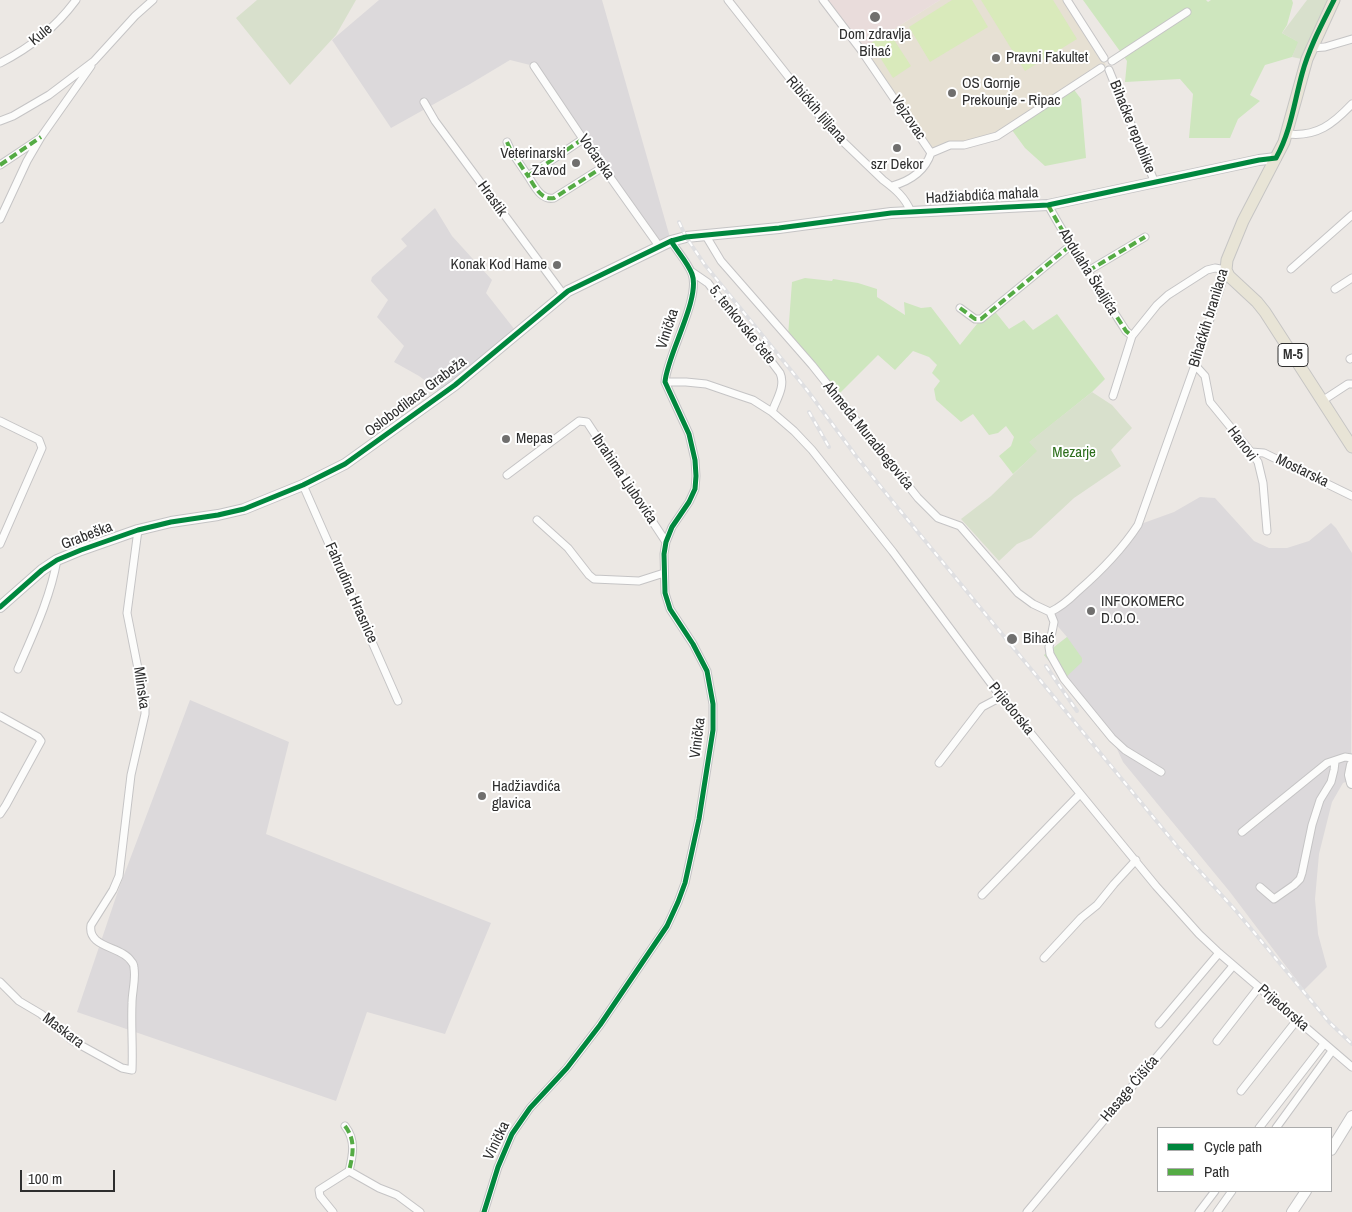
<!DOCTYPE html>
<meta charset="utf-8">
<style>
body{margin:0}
#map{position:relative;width:1352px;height:1212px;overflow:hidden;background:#ece8e4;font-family:"Archivo Narrow",sans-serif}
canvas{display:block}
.legend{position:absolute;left:1157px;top:1127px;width:175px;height:65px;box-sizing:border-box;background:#fff;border:1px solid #ababab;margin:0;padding:6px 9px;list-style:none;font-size:15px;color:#2e2e2e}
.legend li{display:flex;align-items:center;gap:10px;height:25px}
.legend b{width:25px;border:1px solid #ababab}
.scale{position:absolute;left:20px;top:1170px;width:95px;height:22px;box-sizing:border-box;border:2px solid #2e2e2e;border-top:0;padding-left:6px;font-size:15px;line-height:18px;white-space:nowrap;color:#2e2e2e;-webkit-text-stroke:4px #fff;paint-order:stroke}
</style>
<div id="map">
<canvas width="1352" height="1212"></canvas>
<ul class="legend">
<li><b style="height:6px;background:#00873e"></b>Cycle path</li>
<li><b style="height:6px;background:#54ab44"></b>Path</li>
</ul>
<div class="scale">100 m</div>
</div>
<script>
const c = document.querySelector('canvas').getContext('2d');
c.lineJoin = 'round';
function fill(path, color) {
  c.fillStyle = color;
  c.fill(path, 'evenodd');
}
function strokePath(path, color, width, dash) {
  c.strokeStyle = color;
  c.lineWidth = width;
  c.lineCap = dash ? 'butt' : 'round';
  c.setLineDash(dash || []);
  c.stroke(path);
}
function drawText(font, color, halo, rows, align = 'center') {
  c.font = font + ' "Archivo Narrow",sans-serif';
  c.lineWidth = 4;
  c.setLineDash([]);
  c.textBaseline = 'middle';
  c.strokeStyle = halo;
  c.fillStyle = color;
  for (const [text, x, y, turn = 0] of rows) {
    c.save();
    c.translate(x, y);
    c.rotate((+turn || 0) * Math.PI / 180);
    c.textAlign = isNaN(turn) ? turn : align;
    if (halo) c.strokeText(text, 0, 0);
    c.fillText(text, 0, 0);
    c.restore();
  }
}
fill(new Path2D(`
 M379 0H602L671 241 659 246 534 66 510 60 470 84 391 128 332 40Z
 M435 208 452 236 492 280 486 293 515 330 439 391 419 376 394 362 404 346 377 317 388 300 371 281 372 277 407 246 401 239Z
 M1200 497 1215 498 1254 541 1269 548H1287L1309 541 1331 523 1336 528 1352 553 1351 780 1343 783 1332 802 1319 854 1315 899 1318 934 1327 967 1304 990 1230 892 1123 762 1112 738 1044 655 1067 637 1054 622 1050 612 1095 577 1138 525 1174 512Z
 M190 700 289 742 266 834 491 923 445 1034 367 1012 336 1101 77 1012 118 891Z`), '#dcd9db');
fill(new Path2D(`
 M940 0H1067L1106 65 997 136 931 153 861 50Z`), '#e6e0d3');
fill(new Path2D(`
 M823 0H940L861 50Z`), '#e9dcdb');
fill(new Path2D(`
 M1083 0H1206L1208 2 1211 0H1292L1293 3 1287 25 1282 33 1299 42 1292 57 1265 65 1250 95 1260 101 1238 119 1230 138H1189L1193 94 1180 79 1125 82 1127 61Z
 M1072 87 1081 99 1086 158 1045 166 1025 148 1009 126Z
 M805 278 832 281 833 279 858 283 877 289V297L905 315 904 302 921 308 931 307 960 345 981 319 993 309 1009 329 1024 320 1033 330 1057 314 1105 379 1092 392 1030 442 1038 451 1013 474 999 456 1011 446 1014 437 1006 426 998 433 989 435 973 414 961 422 936 400 934 389 940 381 932 373 937 365 929 357 913 351 895 370 878 355 837 396 788 336 792 282Z
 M1067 637 1082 658V662L1064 679 1044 655Z`), '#cee6be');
fill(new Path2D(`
 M257 0H356L336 35 290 85 236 18Z
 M1307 0H1327L1302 59 1292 57 1298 42 1282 33Z
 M1092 392 1112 405 1132 428 1111 450 1121 466 1074 498 1031 538 1017 544 999 561 961 519 991 496 1037 451 1029 442Z`), '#d8e0cc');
fill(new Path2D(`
 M952 0H972L988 27 930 62 909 27Z
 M981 0H1053L1077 39 1025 71Z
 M889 32 911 66 893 78 871 43Z`), '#d9eabb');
const street = new Path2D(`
 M728 0 817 113 832 131 883 180C895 189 905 197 911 212
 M823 0 861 50 931 153
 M1067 0 1104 58
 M1311 48 1325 47 1352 39
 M1112 61 1187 12
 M0 63C30 48 56 27 76 0
 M534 66 583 139 659 246
 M1109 70 1155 183
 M424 102 435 121 563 294
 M0 121 13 116 49 95 94 61 135 16 153 0
 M1288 134C1317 137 1333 124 1352 104
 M583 139 528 176C534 185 541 201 554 198L603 167
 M507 142 511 151 528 176
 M931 153 950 145H964L997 136 1101 68
 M0 165 39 139
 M892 186C910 181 925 171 931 153
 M1048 205C1072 249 1099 289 1126 331L1132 336
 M0 219 27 161 41 137 91 66
 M706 236 721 261 812 365 918 498 938 518 960 526 1018 593 1033 604 1050 612
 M1291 269 1352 215
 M1088 271 1145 237
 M692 272 708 283 732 315 749 332 780 373C786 386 776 400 772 412
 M1335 289 1352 278
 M960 308 975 319H981L1070 246
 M1350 359 1352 358
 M1195 365 1205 376 1210 402 1251 452 1258 462 1263 483 1267 531
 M665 382H686L706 384 741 396 753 400 772 412 794 431 812 450 893 552 1001 697 1156 886 1199 934 1219 953 1352 1067
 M1322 401 1348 384H1352
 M0 421 39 440 42 448 0 544
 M1251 452 1264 453 1352 496
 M507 475 579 421 587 422 666 542
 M303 485 398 701
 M537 520 568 548 589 575 594 579 639 581 664 573
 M1050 612C1061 607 1070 599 1078 591 1101 571 1121 551 1138 525L1195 365 1226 270 1215 268 1207 270 1168 295 1157 305 1132 336 1113 396
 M1050 612 1054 622 1049 647 1050 654 1064 679 1112 738 1125 750 1161 772
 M18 669C33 634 50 599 57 560
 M0 716 38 737 41 741 6 805 0 814
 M939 763 982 707 1001 697
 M1242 832 1327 763 1345 757 1352 758
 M1260 887 1274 899 1294 885 1300 879 1302 873 1312 825 1320 800 1331 782 1334 770 1335 762
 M982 895 1080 794
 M1044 958 1081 918 1097 905 1114 884 1136 860
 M0 982 19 1001 41 1014 73 1041 122 1068 132 1070C133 1047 131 1025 132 1003 132 992 136 979 134 968 134 966 133 963 131 961 122 946 87 948 91 925L113 890 119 876 131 775 145 714V704L127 613 138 530
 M1159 1024 1219 953
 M1217 1041 1259 987
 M1241 1091 1297 1020
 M345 1126C356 1140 353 1155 349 1171
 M1259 1128 1324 1044
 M1276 1128 1332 1051
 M333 1212 320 1196 319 1190 349 1171 379 1188 397 1195 420 1212
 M484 1212 498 1167 512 1134 530 1108 567 1068 600 1025 667 926 678 902 685 883 699 819 713 730V704L707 671 693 644 670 609 665 593 664 554 666 542 672 527 689 502 695 489 696 476 695 460 689 434 665 382C667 355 701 298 692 274 688 263 677 251 671 241
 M1027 1212 1233 966
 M1199 1212 1215 1191
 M1217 1212 1232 1191`);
const secondary = new Path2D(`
 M0 607 42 570 57 560 81 550 138 530 171 522 218 515 244 509 303 485 345 464 455 385 568 291 671 241 686 237 779 228 891 213 1048 205 1259 160 1276 158
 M1352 765 1350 775 1352 783
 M1331 1150 1352 1116
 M1292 1212 1306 1191`);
const primary = new Path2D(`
 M1334 0 1307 59 1284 142 1243 221 1227 260 1226 270 1229 276 1257 302 1265 312 1352 447`);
strokePath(street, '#c5c4c5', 9);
strokePath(secondary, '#c5c4c5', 12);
strokePath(primary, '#c6c5c4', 13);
strokePath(street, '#fcfcfb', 7);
strokePath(secondary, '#fcfcfb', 10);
strokePath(primary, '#e8e4d6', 11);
const rail = new Path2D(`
 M679 222 686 237 705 265 807 390 856 456 893 502 1177 846 1237 912 1329 1022 1352 1044
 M809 412 829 447
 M1046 666 1077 711`);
strokePath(rail, '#dfdfe1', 4);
strokePath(rail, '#fff', 2, [5.5]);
strokePath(new Path2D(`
 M583 139 528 176C534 185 541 201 554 198L603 167
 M507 142 511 151 528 176
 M0 165 41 137
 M1048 205C1072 249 1099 289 1126 331L1132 336
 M1088 271 1145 237
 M960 308 975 319H981L1070 246
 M345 1126C356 1140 353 1155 349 1171`), '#54ab44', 4, [8, 4]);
strokePath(new Path2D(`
 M0 607 42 570 57 560 81 550 138 530 171 522 218 515 244 509 303 485 345 464 455 385 568 291 671 241 686 237 779 228 891 213 1048 205 1259 160 1276 158C1291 131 1294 103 1302 74 1309 48 1322 24 1334 0
 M484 1212 498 1167 512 1134 530 1108 567 1068 600 1025 667 926 678 902 685 883 699 819 713 730V704L707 671 693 644 670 609 665 593 664 554 666 542 672 527 689 502 695 489 696 476 695 460 689 434 665 382C667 355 701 298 692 274 688 263 677 251 671 241`), '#00873e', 5);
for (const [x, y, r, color] of [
 [875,17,6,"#706f6e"],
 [996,58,5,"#706f6e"],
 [952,93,5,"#706f6e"],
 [897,148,5,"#706f6e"],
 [576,163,5,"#706f6e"],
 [557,265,5,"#706f6e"],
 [506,439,5,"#706f6e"],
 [1091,611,5,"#706f6e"],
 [1012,639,6,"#706f6e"],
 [482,796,5,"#706f6e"]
]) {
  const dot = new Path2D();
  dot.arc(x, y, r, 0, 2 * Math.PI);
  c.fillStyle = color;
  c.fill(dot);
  strokePath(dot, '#fff', 2);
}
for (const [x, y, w] of [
 [1293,355,30]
]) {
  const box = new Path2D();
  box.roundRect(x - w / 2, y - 11.5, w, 23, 4);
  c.fillStyle = '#fff';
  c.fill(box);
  strokePath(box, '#2e2e2e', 1);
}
drawText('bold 14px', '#2e2e2e', null, [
 ["M-5",1293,355]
]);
drawText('15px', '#2e2e2e', '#fff', [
 ["Kule",41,35,-39],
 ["Ribićkih ljiljana",816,110,49],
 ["Vejzovac",908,118,56],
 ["Bihaćke republike",1132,127,68],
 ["Voćarska",596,157,55],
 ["Hadžiabdića mahala",982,196,-3],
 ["Hrastik",492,199,54],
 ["Abdulaha Škaljića",1088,272,58],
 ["Bihaćkih branilaca",1209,318,-73],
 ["5. tenkovske čete",742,325,51],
 ["Vinička",668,329,-72],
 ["Oslobodilaca Grabeža",416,397,-37],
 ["Ahmeda Muradbegovića",868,436,51],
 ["Hanovi",1242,444,53],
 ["Mostarska",1302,471,26],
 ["Ibrahima Ljubovića",624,479,56],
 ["Grabeška",87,536,-21],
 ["Fahrudina Hrasnice",351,593,66],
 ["Mlinska",141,688,82],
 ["Prijedorska",1011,709,51],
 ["Vinička",698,738,-83],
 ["Prijedorska",1283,1008,41],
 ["Maskara",63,1031,37],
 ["Hasage Ćišića",1130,1089,-50],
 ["Vinička",497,1141,-64]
]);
drawText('15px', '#2e2e2e', '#fff', [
 ["Dom zdravlja",875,35,"center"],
 ["Bihać",875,52,"center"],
 ["Pravni Fakultet",1006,58],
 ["OS Gornje",962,84],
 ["Prekounje - Ripac",962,101],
 ["Veterinarski",566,154,"right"],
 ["Zavod",566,171,"right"],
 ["szr Dekor",897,165,"center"],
 ["Konak Kod Hame",547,265,"right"],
 ["Mepas",516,439],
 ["INFOKOMERC",1101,602],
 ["D.O.O.",1101,619],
 ["Bihać",1023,639],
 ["Hadžiavdića",492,787],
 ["glavica",492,804]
], 'left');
drawText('15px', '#2c6e1b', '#fff', [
 ["Mezarje",1074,453]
]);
</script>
